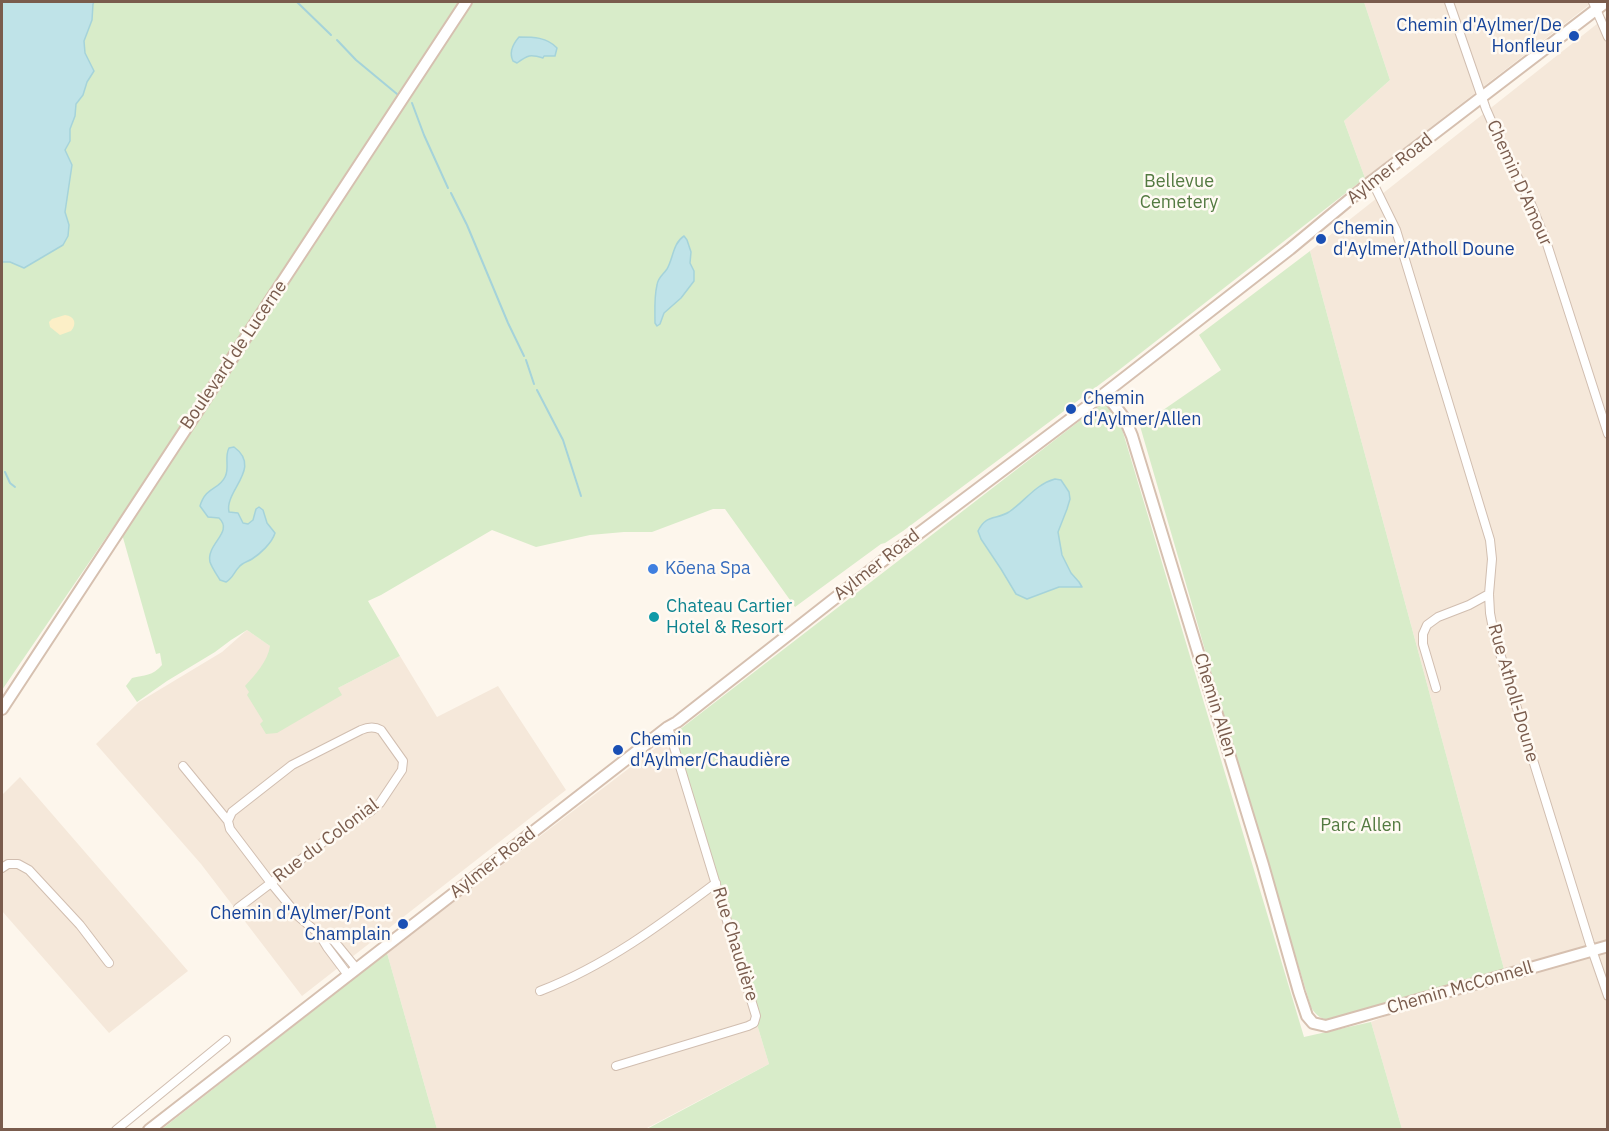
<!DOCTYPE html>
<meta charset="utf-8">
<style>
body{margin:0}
#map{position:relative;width:1609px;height:1131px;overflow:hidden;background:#fdf6ec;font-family:"IBM Plex Sans",sans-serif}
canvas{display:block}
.frame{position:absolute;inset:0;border:3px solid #7a5c4d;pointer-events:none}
</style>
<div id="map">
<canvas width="1609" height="1131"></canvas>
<div class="frame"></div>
</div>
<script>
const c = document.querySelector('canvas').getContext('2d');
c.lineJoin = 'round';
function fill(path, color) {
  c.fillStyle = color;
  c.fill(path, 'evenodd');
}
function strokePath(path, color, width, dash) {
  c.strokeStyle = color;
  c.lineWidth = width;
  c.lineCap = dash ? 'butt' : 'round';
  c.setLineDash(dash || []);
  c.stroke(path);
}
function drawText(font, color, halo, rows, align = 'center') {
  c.font = font + ' "IBM Plex Sans",sans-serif';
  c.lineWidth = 5;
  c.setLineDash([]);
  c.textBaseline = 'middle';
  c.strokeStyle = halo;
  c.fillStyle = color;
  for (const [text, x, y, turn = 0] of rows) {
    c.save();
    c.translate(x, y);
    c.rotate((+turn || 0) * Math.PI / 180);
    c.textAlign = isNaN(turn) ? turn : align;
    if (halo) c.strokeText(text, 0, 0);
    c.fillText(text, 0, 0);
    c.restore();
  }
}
fill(new Path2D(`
 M1364 2H1593L1365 178 1344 121 1390 80Z
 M1607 16V1129H1402L1371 1022 1504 969 1310 251Z
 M247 630 279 652 266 725 400 656 437 717 498 686 566 790 302 996 201 864 96 744 139 702 222 652Z
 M670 737 769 1064 645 1129H437L387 953Z
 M20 777 188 971 109 1033 2 911V795Z`), '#f5e8da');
fill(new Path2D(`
 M94 2H1364L1390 80 1344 121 1365 178 1119 370 903 531 885 543 881 544 795 607 725 509H713L652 532H624L590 535 536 547 492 530 381 595 368 601 400 656 338 688 342 695 277 733 266 734 260 724 263 721 247 695 249 692 245 686C255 675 268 661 270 646L247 630 231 640 215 652 167 681 137 702 126 686 132 678C144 675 153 676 162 665L160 653 156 654 118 520 2 690V262H10L25 268 35 261 69 225 65 212 72 165 65 150 70 141V129L75 116 76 104 83 95 87 82 94 71 85 53 84 41 92 20 93 4Z
 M1310 251 1504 969 1333 1020C1322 1020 1316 1016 1311 1007L1240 773 1193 608 1140 426 1221 370 1199 335Z
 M1104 402 1116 409 1304 1037 1371 1022 1402 1129 645 1130 769 1064 670 737Z
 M387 953 437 1129H162Z`), '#d8ecc9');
fill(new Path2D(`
 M65 315C75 316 77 324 71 331L60 335 50 327 49 322 52 319Z`), '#fcefc7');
const water = new Path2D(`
 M2 2H94L93 4 92 20 84 41 85 53 94 71 87 82 83 95 76 104 75 116 70 129V141L65 150 72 165 65 212 69 225 68 236 63 245 24 268 10 262H2Z
 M519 37C533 37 547 37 557 48L555 56H544L543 58C530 54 528 55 517 63L513 61C509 53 513 44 519 37Z
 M684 236 687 240 691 252 690 263 694 271V281L681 298 664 313 660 324 657 326 655 323C655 311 654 297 657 285 658 277 663 275 667 269 673 259 673 243 684 236Z
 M234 447C263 468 224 491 229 512L238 513 243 523 248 524 253 520 256 509 259 507 263 510 267 523 275 533C272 543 260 554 252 559 247 562 242 563 239 567 234 572 233 578 226 582L220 580C217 575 212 568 210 562 206 544 234 532 219 518L208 517 200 506C206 486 219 490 225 477 230 468 224 457 229 448Z
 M1055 479 1061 480 1069 492 1070 499 1067 509 1058 532 1062 555 1071 573 1079 582 1082 587H1059L1027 599 1016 594 1001 569 981 539 978 531C986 514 996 520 1009 512 1025 501 1036 484 1055 479Z`);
fill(water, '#bfe3e8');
strokePath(water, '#a5d3da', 1.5);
strokePath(new Path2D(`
 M297 2 331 35
 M337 40 356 60 397 94
 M412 103 424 135 448 188
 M451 193 467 225 508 323 524 356
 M526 360 534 384
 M537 390 563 440 581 496
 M5 472 10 483 15 487`), '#a5d3da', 2);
const street = new Path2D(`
 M1449 2 1486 109 1504 150 1531 204 1546 241 1608 434
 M1593 2 1608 37
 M1372 181 1396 230 1490 540 1492 559 1489 594 1490 613 1494 634 1590 944 1608 996
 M1436 688 1423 644V634L1427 625 1438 617 1469 605 1489 594
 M183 766 228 821
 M2 868 8 864H18L29 870 80 925 109 963
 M238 908 267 886 271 883 327 839 371 811 380 803 402 770 403 761 381 730C374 726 368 727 361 730L292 765 232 812 228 821 230 829 271 883 299 917 318 933 334 941 356 968
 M319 934 327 947 348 975
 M540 991C605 966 660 925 716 883
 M616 1066 748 1026 754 1023 756 1016 668 727
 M116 1130 226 1040`);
const secondary = new Path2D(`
 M1105 393 1125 419 1132 436 1263 865 1299 992 1307 1016 1313 1023 1326 1026 1608 946
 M2 709 466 2
 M149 1130 668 727 677 722 894 552 1105 393 1290 249 1372 181 1606 2`);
strokePath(street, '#d1beb0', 10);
strokePath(secondary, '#d6c0b0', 14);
strokePath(street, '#fff', 8);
strokePath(secondary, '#fff', 10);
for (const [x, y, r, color] of [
 [1574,36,6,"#1a4fb4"],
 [1321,239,6,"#1a4fb4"],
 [1071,409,6,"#1a4fb4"],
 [653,569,6,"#3f7fe0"],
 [654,617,6,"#0f9aa8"],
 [618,750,6,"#1a4fb4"],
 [403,924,6,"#1a4fb4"]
]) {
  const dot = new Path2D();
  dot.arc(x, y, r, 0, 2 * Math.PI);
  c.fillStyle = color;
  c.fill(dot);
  strokePath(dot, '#fffaf3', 2);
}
drawText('18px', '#164399', '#fffaf3', [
 ["Chemin d'Aylmer/De",1562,26,"right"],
 ["Honfleur",1562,47,"right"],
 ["Chemin",1333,229],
 ["d'Aylmer/Atholl Doune",1333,250],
 ["Chemin",1083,399],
 ["d'Aylmer/Allen",1083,420],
 ["Chemin",630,740],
 ["d'Aylmer/Chaudière",630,761],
 ["Chemin d'Aylmer/Pont",391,914,"right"],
 ["Champlain",391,935,"right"]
], 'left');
drawText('18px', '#7a5c4d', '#fffaf3', [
 ["Aylmer Road",1390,169,-38],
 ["Chemin D'Amour",1519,183,66],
 ["Boulevard de Lucerne",234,355,-56],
 ["Aylmer Road",877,565,-38],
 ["Rue Atholl-Doune",1513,693,74],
 ["Chemin Allen",1215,705,73],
 ["Rue du Colonial",326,841,-37],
 ["Aylmer Road",493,863,-38],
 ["Rue Chaudière",735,944,73],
 ["Chemin McConnell",1460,988,-16]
]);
drawText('18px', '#537a41', '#fffaf3', [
 ["Bellevue",1179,182],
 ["Cemetery",1179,203],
 ["Parc Allen",1361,826]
]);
drawText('18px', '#366cbe', '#fffaf3', [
 ["Kōena Spa",665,569]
], 'left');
drawText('18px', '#0d838f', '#fffaf3', [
 ["Chateau Cartier",666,607],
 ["Hotel & Resort",666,628]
], 'left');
</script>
